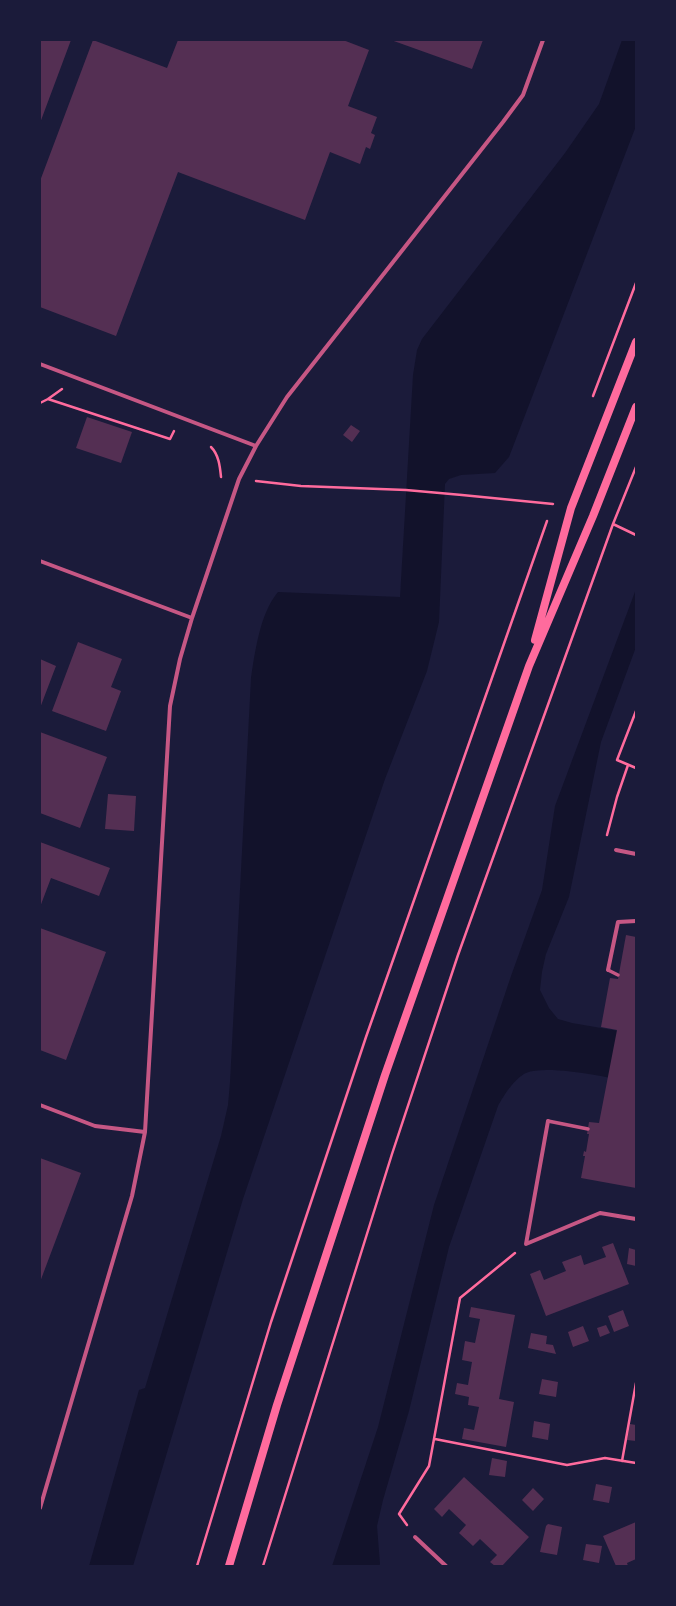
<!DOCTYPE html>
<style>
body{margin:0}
#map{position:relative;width:676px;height:1606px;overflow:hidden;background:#1b1b3a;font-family:"Roboto Serif",serif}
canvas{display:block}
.frame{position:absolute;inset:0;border:41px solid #1b1b3a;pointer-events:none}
</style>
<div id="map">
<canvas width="676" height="1606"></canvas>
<div class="frame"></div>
</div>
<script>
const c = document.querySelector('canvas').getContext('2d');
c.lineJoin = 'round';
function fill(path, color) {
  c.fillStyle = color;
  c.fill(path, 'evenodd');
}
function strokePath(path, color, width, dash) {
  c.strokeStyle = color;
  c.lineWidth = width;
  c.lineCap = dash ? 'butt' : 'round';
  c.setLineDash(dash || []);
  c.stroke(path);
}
fill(new Path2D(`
 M622 40H636V126L509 457 495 473 461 475 449 479 445 484 439 622 427 671 385 779 243 1199 133 1566H89L139 1390 145 1388 221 1136 228 1105 230 1082 251 678C255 652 260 613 278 592L400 597 413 375 417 350 422 339 565 153 599 104Z
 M636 589V647L601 742 569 897 546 954 542 972 540 990 549 1008 558 1019 572 1023 636 1034V1083C611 1078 548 1064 526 1073 515 1078 504 1095 498 1106L449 1247 409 1411 383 1500 377 1526 380 1564 379 1566H332L378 1427 434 1205 511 976 542 890 555 806Z`), '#12122b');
fill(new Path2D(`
 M40 40H71L40 123Z
 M93 40 167 68 178 40H343L369 50 348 106 377 117 371 133 375 135 370 149 366 147 360 164 330 152 305 220 178 172 116 336 40 307V181Z
 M391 40H483L472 69Z
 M87 417 132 432 121 463 76 448Z
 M351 425 360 431 352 442 343 435Z
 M78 642 122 659 111 687 121 691 106 731 52 711Z
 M40 659 56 666 40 708Z
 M40 732 107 757 80 828 40 813Z
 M108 794 136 796 134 831 105 829Z
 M40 842 110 868 99 896 51 878 40 907Z
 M40 928 106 952 66 1060 40 1050Z
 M626 935 636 937V1188L581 1178 585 1156H583L584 1151 586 1152 589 1134H587L589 1122 599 1123 617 1030 601 1027 610 978 618 979Z
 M40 1158 81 1173 40 1282Z
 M613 1243 629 1284 546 1316 530 1274 540 1270 544 1280 566 1271 562 1262 581 1255 584 1265 606 1257 602 1247Z
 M629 1248 636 1250V1266L627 1264Z
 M471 1307 515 1315 499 1399 514 1402 506 1447 462 1439 464 1428 474 1430 479 1407 468 1405 469 1397 455 1394 457 1383 468 1385 472 1362 462 1360 465 1341 475 1343 480 1319 469 1317Z
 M623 1310 629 1326 614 1332 608 1316Z
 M606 1325 610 1333 600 1337 597 1328Z
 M583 1326 589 1341 573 1347 568 1332Z
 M531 1333 547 1336 546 1344 553 1345 556 1354 528 1348Z
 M542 1379 558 1382 556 1397 539 1394Z
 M534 1421 550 1424 548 1440 532 1437Z
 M630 1424 636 1425V1441L627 1440Z
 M492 1458 507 1461 505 1477 489 1475Z
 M464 1477 529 1537 502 1566H495L490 1562 497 1555 480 1539 473 1546 459 1533 466 1525 449 1509 442 1517 434 1509Z
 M596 1484 612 1487 609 1503 593 1500Z
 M533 1488 544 1499 533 1511 522 1500Z
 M636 1522V1559L627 1563 628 1566H616L603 1536Z
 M548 1524 562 1527 557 1555 540 1552 546 1526Z
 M586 1544 602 1546 599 1563 583 1560Z`), '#542f53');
strokePath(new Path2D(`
 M593 396 636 283
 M48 399 62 389
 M40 403 48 399 170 439 174 431
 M211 447C219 455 220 467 221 477
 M256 481 301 486 406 490 462 495 553 504
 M613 524 636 535
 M636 711 617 760 636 768
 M607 835 617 797 628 765
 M435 1439 567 1465 605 1458 636 1463
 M622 1461 636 1383
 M407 1525 399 1514 429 1466 460 1298 515 1253
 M197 1566 271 1322 366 1037 547 521
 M263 1566 392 1154 458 955 613 524 636 467`), '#ff6b9d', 2.5);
strokePath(new Path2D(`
 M608 970 618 975
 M548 1121 588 1129`), '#c65784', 3.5);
strokePath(new Path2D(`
 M40 364 256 446
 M40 561 192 618
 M616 850 636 854
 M608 970 618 922 636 921
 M40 1105 95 1126 145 1132
 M548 1121 526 1244 600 1213 636 1219
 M40 1508 132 1196 145 1132 170 706 180 659 192 618 239 479 256 446 287 397 503 122 523 95 543 40
 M415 1537 446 1566`), '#c65784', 4);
strokePath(new Path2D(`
 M535 640 571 508 636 342
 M229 1566 277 1405 385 1075 529 666 593 516 636 407`), '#ff6b9d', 8);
</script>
